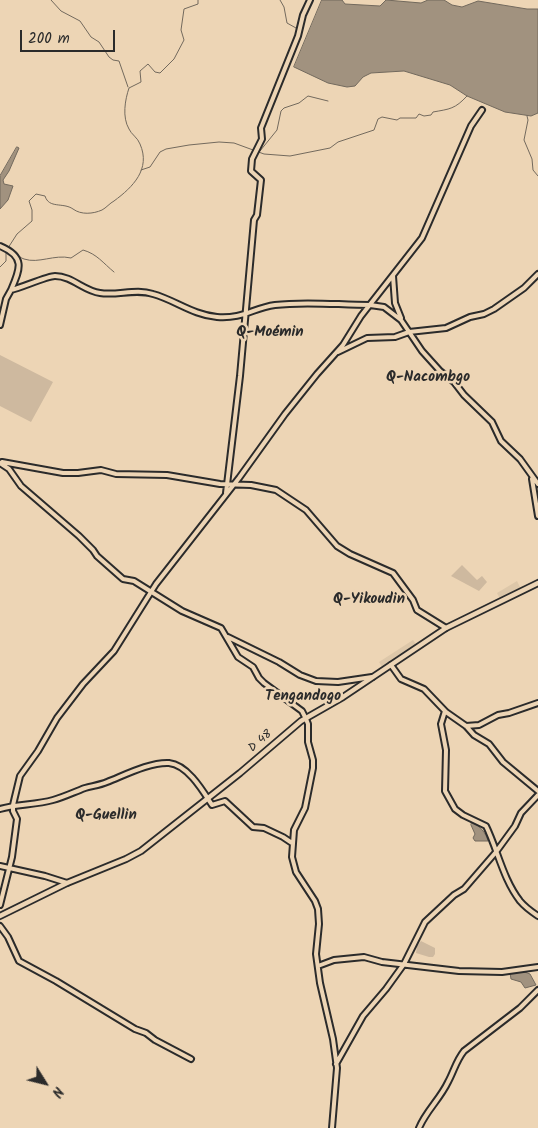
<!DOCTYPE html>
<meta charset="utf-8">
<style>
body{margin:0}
#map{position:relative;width:538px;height:1128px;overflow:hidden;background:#edd5b5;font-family:Kalam,sans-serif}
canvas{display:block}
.north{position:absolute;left:20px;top:1058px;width:50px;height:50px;-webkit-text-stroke:4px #edd5b5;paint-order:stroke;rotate:126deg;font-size:14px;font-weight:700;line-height:20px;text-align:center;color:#2b2b2b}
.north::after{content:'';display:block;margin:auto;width:18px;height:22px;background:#2b2b2b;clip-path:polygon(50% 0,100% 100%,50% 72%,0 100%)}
.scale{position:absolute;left:20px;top:30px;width:95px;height:22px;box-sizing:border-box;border:2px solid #2b2b2b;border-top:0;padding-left:6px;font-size:15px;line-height:18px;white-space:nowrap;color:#2b2b2b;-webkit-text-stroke:4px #edd5b5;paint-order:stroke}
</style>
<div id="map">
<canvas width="538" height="1128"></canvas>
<div class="north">N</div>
<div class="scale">200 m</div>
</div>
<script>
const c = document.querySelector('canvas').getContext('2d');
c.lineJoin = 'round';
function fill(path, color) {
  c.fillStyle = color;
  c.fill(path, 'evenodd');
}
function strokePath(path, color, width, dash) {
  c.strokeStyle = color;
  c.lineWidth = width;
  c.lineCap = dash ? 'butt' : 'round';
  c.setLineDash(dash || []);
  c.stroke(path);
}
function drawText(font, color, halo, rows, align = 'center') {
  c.font = font + ' Kalam,sans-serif';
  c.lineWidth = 5;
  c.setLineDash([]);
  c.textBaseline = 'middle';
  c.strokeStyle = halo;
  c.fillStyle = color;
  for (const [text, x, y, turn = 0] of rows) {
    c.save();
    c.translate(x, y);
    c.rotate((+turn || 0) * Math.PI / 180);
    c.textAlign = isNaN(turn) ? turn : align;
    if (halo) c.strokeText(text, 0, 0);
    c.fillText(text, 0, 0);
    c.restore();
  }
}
fill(new Path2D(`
 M517 581 522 591 501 601 497 593Z
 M413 640 418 647 384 670 379 662Z`), '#ddc7a9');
fill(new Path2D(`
 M0 355 53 382 31 422 0 406Z
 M462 565 477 580 482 576 487 582 479 591 451 576Z
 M421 941 435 948V954L433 957H429L416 953 417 946Z`), '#ceb99f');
const water = new Path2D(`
 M322 0H342L345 4 380 6 386 0 421 3 428 0H444L452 5 462 7 478 1 527 9H538V113L531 116 505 112 467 96 450 85 404 71 371 73 363 77 355 86 347 87 328 83 294 67Z
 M17 147 19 148 9 171 3 180 4 184 13 186 8 200 0 209V176Z
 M472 822C480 826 486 833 488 841H475L473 838 475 834 471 825Z
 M522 971 530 974 536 985 525 988 521 982 511 979 510 973Z`);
fill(water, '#a1927f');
strokePath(water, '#72695d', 1);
strokePath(new Path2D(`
 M51 0 61 11 80 21 91 37 99 42 109 57 113 60 119 61 128 87
 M280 0 284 7 287 23 296 28
 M527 116 528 120 524 140 532 159 533 170 538 176
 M260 151 277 130 281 111 284 108 299 103 308 96 328 101
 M141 170 150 167 160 152 166 149 189 145 219 142 234 143 264 154 290 156 330 148 338 142 374 130 378 119 382 117 397 120 400 118H416L419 114 424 116 431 115 433 112C450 109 455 109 467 96
 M8 247C14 251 18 257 24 259 39 264 54 254 71 258L83 250C97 254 103 263 114 272
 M8 248 17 234 32 221V210L29 201 36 194 45 196C49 209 63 202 73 209 81 215 93 214 102 210 106 208 110 203 114 201 133 187 151 169 140 144 138 138 131 134 129 129 122 117 125 100 129 88L141 82 140 71 148 64 155 72 160 73 174 59 184 40 181 30 184 9 198 4V0
 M0 267 6 261V252`), '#72695d', 1);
const minor = new Path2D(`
 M0 246C26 257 20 269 11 290
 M393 276 395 303 401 318
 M0 325 6 299 11 290C21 288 47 276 55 276 72 276 84 291 100 293 117 296 136 288 153 294 175 300 193 315 217 317 243 319 253 308 275 305 306 301 339 305 370 305L384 307 401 320 422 351 440 371 454 382 464 395 492 422 501 441 520 459 538 484
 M338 352 367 338 395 337 409 332 446 328 470 317 484 314 494 309 524 288 538 274
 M2 462 63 473H78L101 470 116 474 167 475 220 484 251 485 276 490 306 510 337 546 350 554 393 573 413 600 417 610 446 628
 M0 463 9 469 21 486 79 536 93 550 97 556 123 579 134 581 182 611 221 628 238 657 253 667 259 678 264 683 302 711 306 719 308 724V742L313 760V768L305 808 294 830 292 857 296 872 315 901 318 909 319 924 316 954 320 983 333 1039 337 1068 332 1128
 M532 479 538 516
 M226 493 240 376 254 220 257 215 261 180 251 171 252 159 262 139 261 128 298 36 303 15 310 0
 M228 637 279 662 300 675 316 681 338 682 372 677
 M391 665 401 679 424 689 446 712 466 726 474 735 489 744 503 762 538 791
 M445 711 441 724 446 750 445 791 455 809 463 815 486 826C498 851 503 879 520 901 525 907 532 912 538 916
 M466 726 479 725 498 715 509 713 538 703
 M0 809C17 804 35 805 53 800 64 797 74 792 85 788 92 786 100 785 107 782 125 775 150 762 169 763 188 765 203 791 212 805L225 801 253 827 264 828 283 837 292 843
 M0 866 45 876 67 883
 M0 905 12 857 17 819 13 811V805L20 776 38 751 57 718 83 684 114 651 156 584 239 478 285 414 317 374 343 345 361 316 422 238 471 126 482 110
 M0 926 8 937 19 961 56 981 135 1029 146 1033 155 1040 191 1059
 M318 966 334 960 364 957 382 962 459 971 502 972 538 967
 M336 1064 363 1016 386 989 404 964 425 922 454 895 464 889 496 852 515 826 521 813 538 795
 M419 1128C426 1111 440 1099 448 1082 454 1071 456 1061 464 1051L520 1008 538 990`);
const tertiary = new Path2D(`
 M0 916 67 883 126 859 141 851 240 773 301 721 343 697 446 628 538 583`);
strokePath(minor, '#2b2b2b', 8);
strokePath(tertiary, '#2b2b2b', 8);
strokePath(minor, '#edd5b5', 4);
strokePath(tertiary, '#edd5b5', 4.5);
drawText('12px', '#2b2b2b', '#edd5b5', [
 ["D 48",261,742,-41]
]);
drawText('bold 15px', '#2b2b2b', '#edd5b5', [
 ["Q-Moémin",270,333],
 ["Q-Nacombgo",428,378],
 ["Q-Yikoudin",369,600],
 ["Tengandogo",303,697],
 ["Q-Guellin",106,816]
]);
</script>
